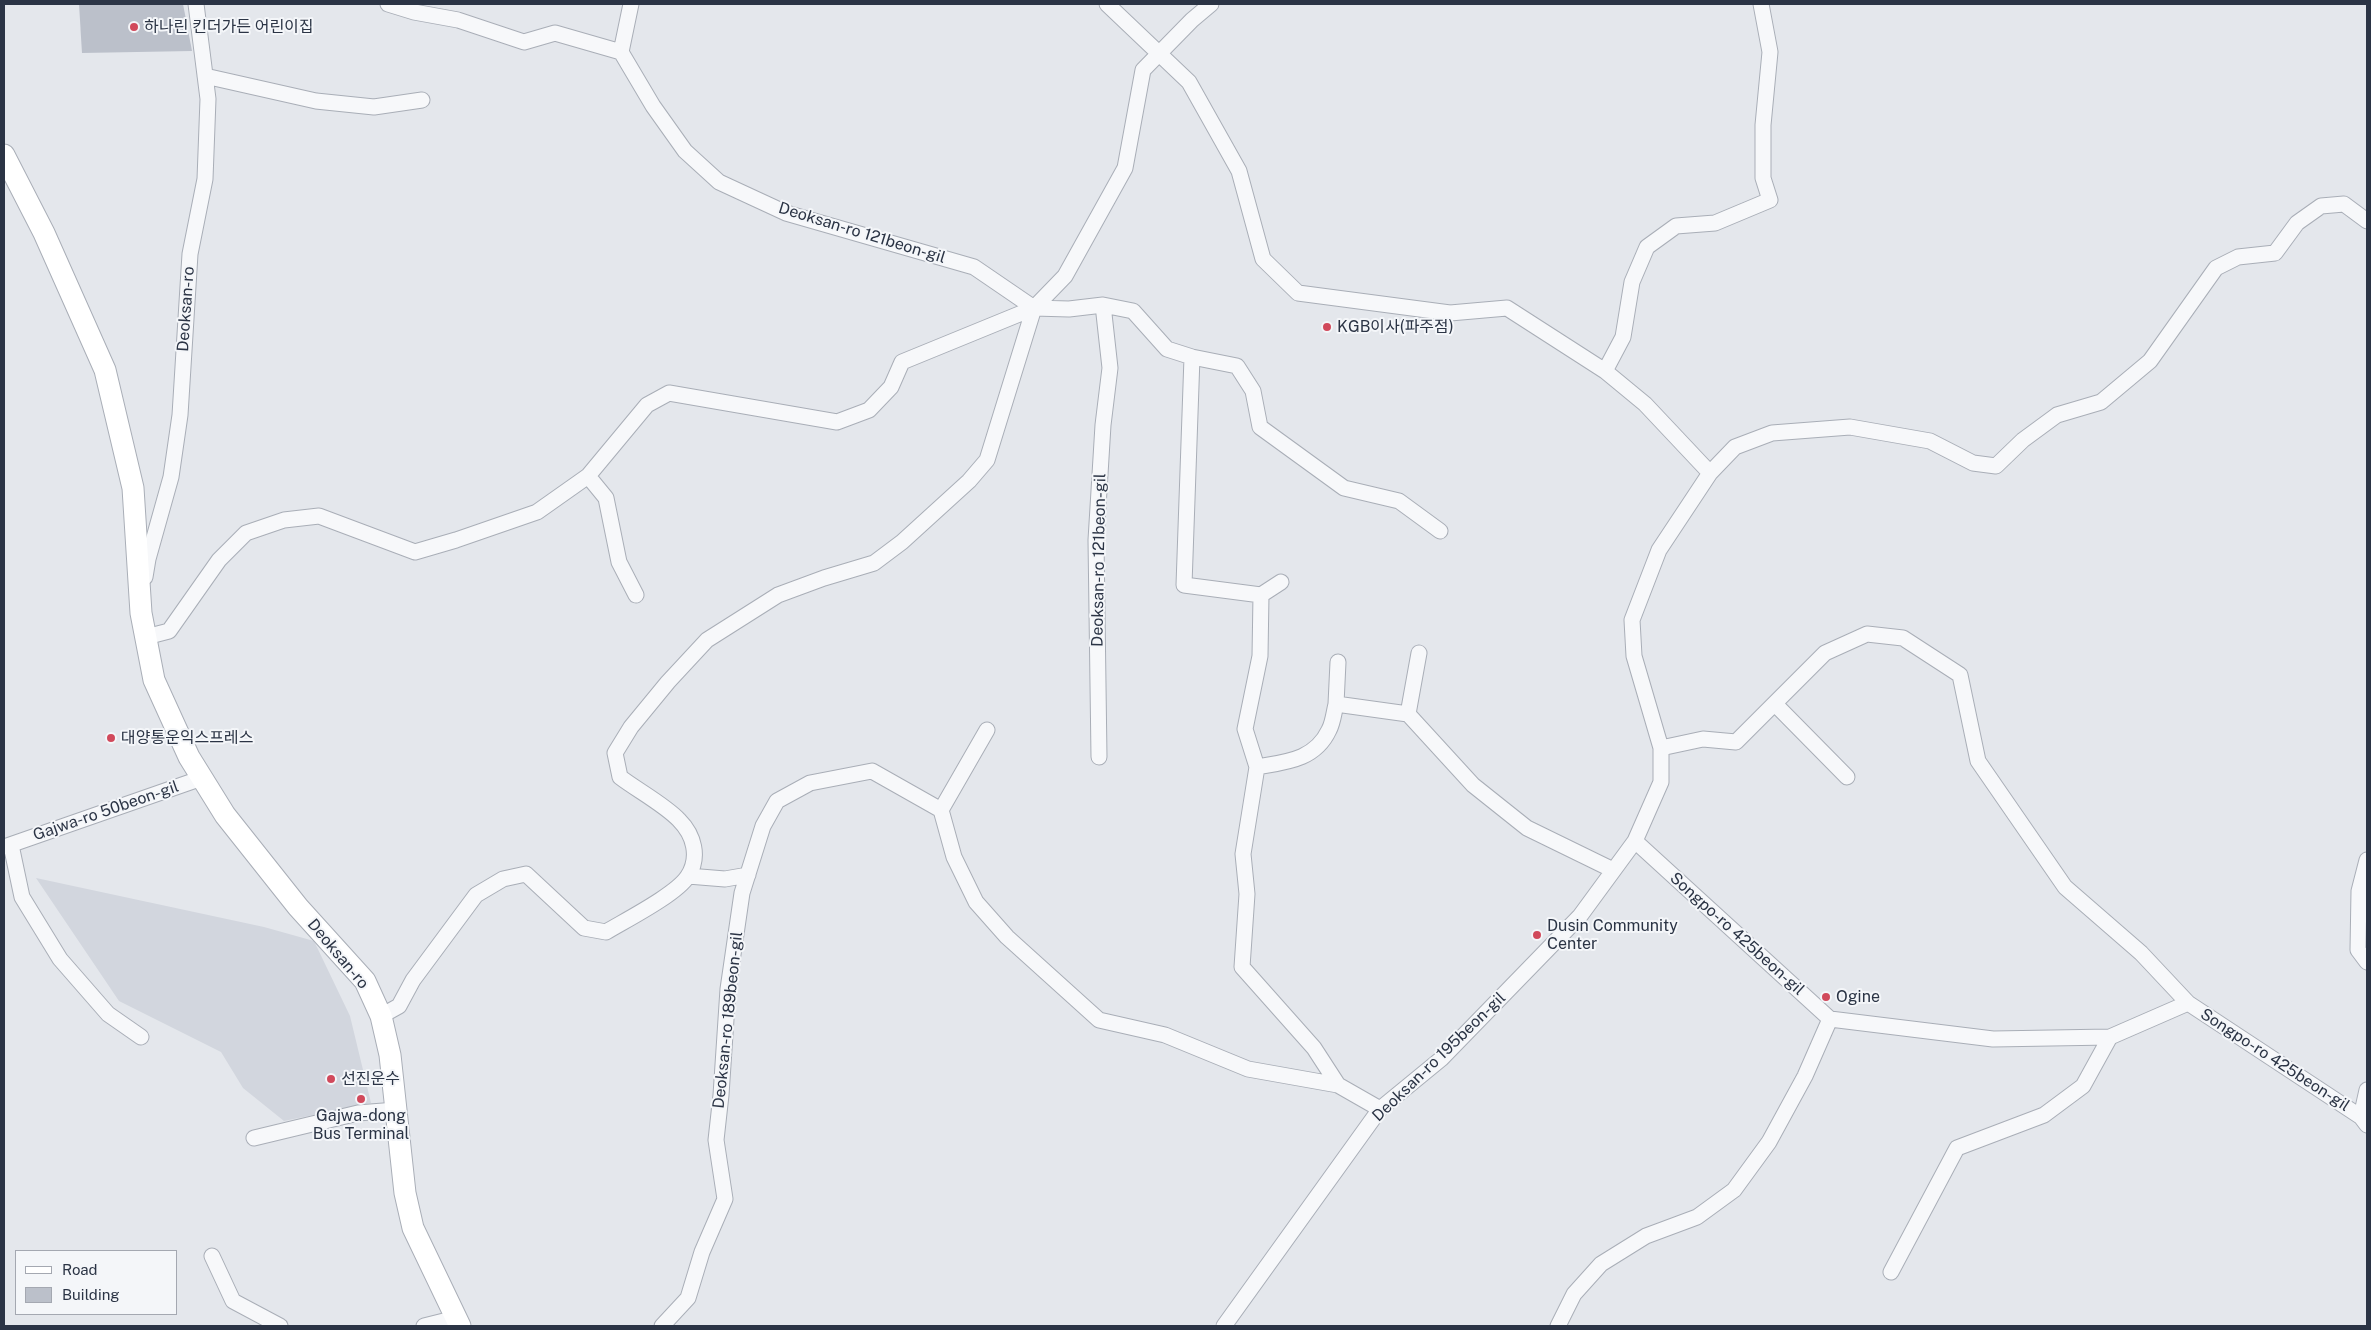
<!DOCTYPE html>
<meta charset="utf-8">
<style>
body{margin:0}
#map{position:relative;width:2371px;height:1330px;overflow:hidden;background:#e4e7ec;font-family:"Public Sans",sans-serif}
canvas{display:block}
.frame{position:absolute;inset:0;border:5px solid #2b3445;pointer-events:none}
.legend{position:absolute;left:15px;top:1250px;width:162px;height:65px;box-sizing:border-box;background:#f4f6f9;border:1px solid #a4a8b1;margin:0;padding:6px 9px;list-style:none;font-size:15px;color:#2b3445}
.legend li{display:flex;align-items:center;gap:10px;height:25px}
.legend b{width:25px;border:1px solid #a4a8b1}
</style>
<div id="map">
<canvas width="2371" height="1330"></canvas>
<div class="frame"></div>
<ul class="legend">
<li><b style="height:6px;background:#fff"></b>Road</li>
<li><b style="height:14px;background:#bbc0ca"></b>Building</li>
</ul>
</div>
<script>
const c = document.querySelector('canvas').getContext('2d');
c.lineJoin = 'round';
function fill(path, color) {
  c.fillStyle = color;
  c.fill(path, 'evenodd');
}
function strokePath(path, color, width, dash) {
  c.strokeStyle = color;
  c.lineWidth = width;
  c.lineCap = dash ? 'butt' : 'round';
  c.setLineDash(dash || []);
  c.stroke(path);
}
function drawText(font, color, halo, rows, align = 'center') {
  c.font = font + ' "Public Sans","Noto Sans KR",sans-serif';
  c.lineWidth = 4;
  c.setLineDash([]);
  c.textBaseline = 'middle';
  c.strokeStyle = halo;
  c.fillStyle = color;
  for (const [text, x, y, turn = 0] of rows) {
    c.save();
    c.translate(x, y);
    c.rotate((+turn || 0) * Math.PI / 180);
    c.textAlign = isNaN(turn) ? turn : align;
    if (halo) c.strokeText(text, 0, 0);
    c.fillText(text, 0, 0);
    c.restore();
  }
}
fill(new Path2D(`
 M36 878 264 927 314 941 350 1016 371 1103 284 1121 243 1088 221 1052 119 1001Z`), '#d2d6de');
fill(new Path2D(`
 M79 4H183L192 51 82 53Z`), '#bbc0ca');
const street = new Path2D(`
 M388 4 414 12 458 20 524 42 555 33 621 52 653 106 685 151 719 182 786 213 974 267 1034 308 1069 309 1103 305 1133 311 1167 349 1192 357 1237 366 1253 391 1260 427 1344 488 1399 501 1440 531
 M1107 4 1189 82 1239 171 1263 259 1298 293 1450 313 1507 308 1605 371 1645 404 1710 473
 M621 52 631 4
 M205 76 316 101 374 107 422 100
 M1192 357 1184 585 1261 595 1260 656 1245 729 1257 767 1243 854 1247 894 1242 967 1314 1048 1338 1085 1380 1109
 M1605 371 1623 337 1632 282 1647 247 1676 226 1715 223 1770 200 1763 178V125L1770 52 1761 4
 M588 476 606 498 619 562 636 595
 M145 577 148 559 171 477 180 415 190 254 205 179 208 99 196 4
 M1261 595 1281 582
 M146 637 169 631 219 560 246 533 284 520 319 516 415 552 456 540 537 512 588 476 647 405 669 393 837 422 869 410 891 387 902 362 1034 308 1065 276 1125 168 1143 70 1192 20 1211 4
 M1338 662 1336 704 1408 714 1473 785 1527 828 1613 870
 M1775 704 1847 777
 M1408 714 1419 653
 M1661 748 1703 739 1736 742 1825 653 1867 634 1903 638 1960 675 1978 761 2065 887 2141 953 2188 1003 2361 1117 2367 1125
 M1099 757 1096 540 1103 425 1110 368 1103 305
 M1257 767C1286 762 1315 760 1329 730 1333 723 1334 712 1336 704
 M941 810 987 730
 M1635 841 1830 1019 1993 1039 2110 1037 2188 1003
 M11 845 22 897 60 959 108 1014 141 1037
 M4 847 202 778
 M2367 860 2359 891 2358 950 2367 962
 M688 876 725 879 748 875
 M381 1016 399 1006 413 980 476 895 503 879 526 874 584 928 606 932C626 920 677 894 688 876 700 857 694 835 679 820 665 805 637 790 620 777L615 753 631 727 668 682 707 640 778 595 824 578 874 563 902 542 969 481 987 460 1034 308
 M2361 1117 2367 1090
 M254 1138 358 1113 396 1110
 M212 1256 233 1301 280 1326
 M1891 1272 1957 1148 2044 1115 2083 1086 2110 1037
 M424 1326 456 1318
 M662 1326 688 1298 702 1252 725 1199 716 1140 721 1095 728 989 742 893 763 826 777 801 810 783 872 771 941 810 954 857 976 902 1007 937 1099 1020 1165 1035 1248 1069 1338 1085
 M1224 1326 1380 1109 1441 1059 1580 916 1635 841 1661 782V748L1634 656 1632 620 1659 550 1710 473 1735 447 1772 433 1850 427 1930 441 1973 463 1996 466 2023 440 2057 415 2101 402 2150 361 2216 268 2238 257 2275 253 2297 223 2321 206 2344 204 2367 221
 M1558 1326 1574 1294 1601 1264 1646 1236 1697 1217 1734 1190 1769 1142 1805 1076 1830 1019`);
const secondary = new Path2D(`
 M4 155 44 233 105 370 133 488 141 613 154 680 189 757 225 815 298 907 365 981 381 1016 390 1055 405 1193 413 1228 460 1326`);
strokePath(street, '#a9aeb7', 17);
strokePath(secondary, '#a9aeb7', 23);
strokePath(street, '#f7f8fa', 15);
strokePath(secondary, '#fff', 21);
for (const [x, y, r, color] of [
 [134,27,5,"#d1495b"],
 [1327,327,5,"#d1495b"],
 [111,738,5,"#d1495b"],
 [1537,935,5,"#d1495b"],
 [1826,997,5,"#d1495b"],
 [331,1079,5,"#d1495b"],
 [361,1099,5,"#d1495b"]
]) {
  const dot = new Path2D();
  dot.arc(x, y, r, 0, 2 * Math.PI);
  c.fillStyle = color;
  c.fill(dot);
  strokePath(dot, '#f4f6f9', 2);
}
drawText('16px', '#2b3445', '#f4f6f9', [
 ["하나린 킨더가든 어린이집",144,27],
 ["KGB이사(파주점)",1337,327],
 ["대양통운익스프레스",121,738],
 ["Dusin Community",1547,926],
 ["Center",1547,944],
 ["Ogine",1836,997],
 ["선진운수",341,1079],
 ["Gajwa-dong",361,1116,"center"],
 ["Bus Terminal",361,1134,"center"]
], 'left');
drawText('16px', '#2b3445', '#f4f6f9', [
 ["Deoksan-ro 121beon-gil",862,233,17],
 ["Deoksan-ro",186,309,-86],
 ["Deoksan-ro 121beon-gil",1099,560,-89],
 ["Gajwa-ro 50beon-gil",106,811,-19],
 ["Songpo-ro 425beon-gil",1737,934,42],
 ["Deoksan-ro",338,954,50],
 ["Deoksan-ro 189beon-gil",728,1020,-84],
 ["Deoksan-ro 195beon-gil",1439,1057,-44],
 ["Songpo-ro 425beon-gil",2275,1060,33]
]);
</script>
